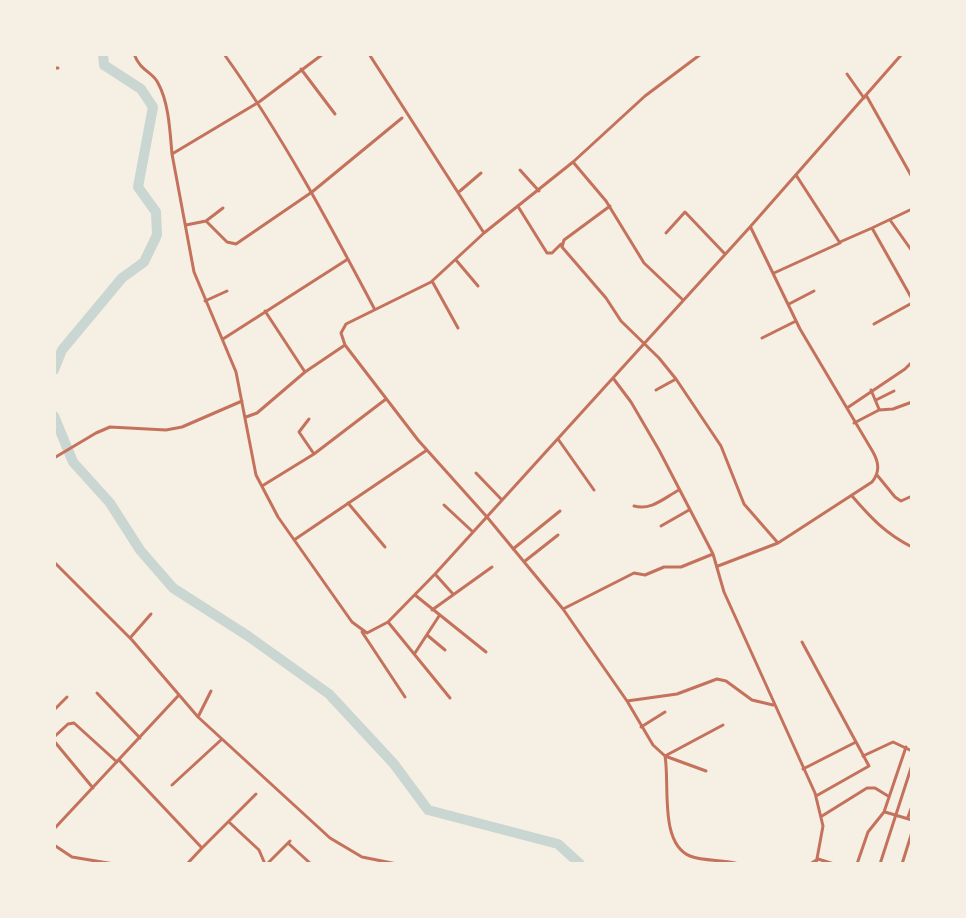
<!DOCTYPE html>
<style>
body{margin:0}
#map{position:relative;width:966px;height:918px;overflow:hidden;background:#f6efe4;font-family:Jost,sans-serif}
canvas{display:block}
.frame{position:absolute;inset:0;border:56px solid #f6efe4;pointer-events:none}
</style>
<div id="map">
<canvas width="966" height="918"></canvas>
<div class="frame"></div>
</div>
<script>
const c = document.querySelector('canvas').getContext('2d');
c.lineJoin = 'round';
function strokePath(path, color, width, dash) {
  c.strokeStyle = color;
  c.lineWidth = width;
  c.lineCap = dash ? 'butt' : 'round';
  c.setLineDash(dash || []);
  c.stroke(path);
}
strokePath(new Path2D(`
 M54 370 62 350 122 278 144 262 157 235 156 212 138 187 153 107 141 89 104 65 103 54
 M54 416 73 462 110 503 140 550 173 588 248 636 329 694 394 764 428 810 558 844 580 864`), '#c9d6d2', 10);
strokePath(new Path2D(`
 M134 54C141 72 152 71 158 83 169 103 170 132 172 154
 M224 54C282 135 328 221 374 308
 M323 54 259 102 172 154 194 272 236 372 256 475 278 517 352 622 367 633 388 622 435 574 750 227 902 54
 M369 54 484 233
 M701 54 645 96 573 162 484 233 431 282 346 324 341 333 345 345 418 440 487 517 563 609 627 701 653 745 665 756 706 771
 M54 68H58
 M301 69 335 114
 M847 74 864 98
 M866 95 912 177
 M573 162 606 201 644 263 682 299
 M520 170 539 191
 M460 191 481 173
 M610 206 564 240 562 247 606 298 621 321 659 358 676 379 721 446 744 504 778 543
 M519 208 547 253H552L561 244
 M890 220 912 251
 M206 221 227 242 236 244 312 192 402 118
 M186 225 206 221 223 208
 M872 228 912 209
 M666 233 685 212 725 254
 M840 242 872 228 912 299
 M456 260 478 286
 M774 273 840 243 796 175
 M432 281 458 328
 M205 301 227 291
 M789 304 814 291
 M874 324 912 303
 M762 338 796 321
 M223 339 348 259
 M305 372 345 345
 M613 378 631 402 659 450 713 554 724 592 815 793 823 826 816 864
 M656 390 676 379
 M871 390 879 409
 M876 400 894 391
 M847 408 905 369 912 362
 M246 417 257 413 305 372 265 311
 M309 419 299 432 314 454
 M854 423 879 410 893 409 912 402
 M558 439 594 490
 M54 458 96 433 110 427 166 430 182 427 242 401
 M476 473 502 500
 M877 475 895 497 901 501 912 496
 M262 486 314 454 386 399
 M852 496C871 518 886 534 912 547
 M348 503 385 547
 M444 505 473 532
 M634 506C651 511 664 498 679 490
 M661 526 689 510
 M294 540 427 450
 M513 549 560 511
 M525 561 558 535
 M54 562 132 640 198 717 330 838 362 857 397 864
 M718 566 778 543 872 482C880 472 879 463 873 452L800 329 751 228
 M435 574 453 594
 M415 595 486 652
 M563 609 634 573 645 575 664 567H681L713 554
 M432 610 492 567
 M388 622 450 698
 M362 632 405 697
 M427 635 445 650
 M130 638 151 614
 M802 642 869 766 816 796
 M415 653 439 616
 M97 693 140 738
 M627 701 677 694 717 679 726 681 752 700 773 705
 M54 710 67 697
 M198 717 211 691
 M641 727 665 712
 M54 737 68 724 74 723 117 762
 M54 741 93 788
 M665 756C670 784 659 843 690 856 705 862 723 859 739 864
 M665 756 723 725
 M863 756 893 742 912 751
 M119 760 202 848 187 864
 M803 769 856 742
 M172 785 222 739
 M885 812 912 820
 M822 816 867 788H875L888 796
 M908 817 912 806
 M230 823 259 850 265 864
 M54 829 178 696
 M288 843 311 864
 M54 845 72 857 114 864
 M202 848 256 794
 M267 864 290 841
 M810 864 818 859 834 864
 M857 864 868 832 884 812 906 747
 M880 864 912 765
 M902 864 912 832`), '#c5725c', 3);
</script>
